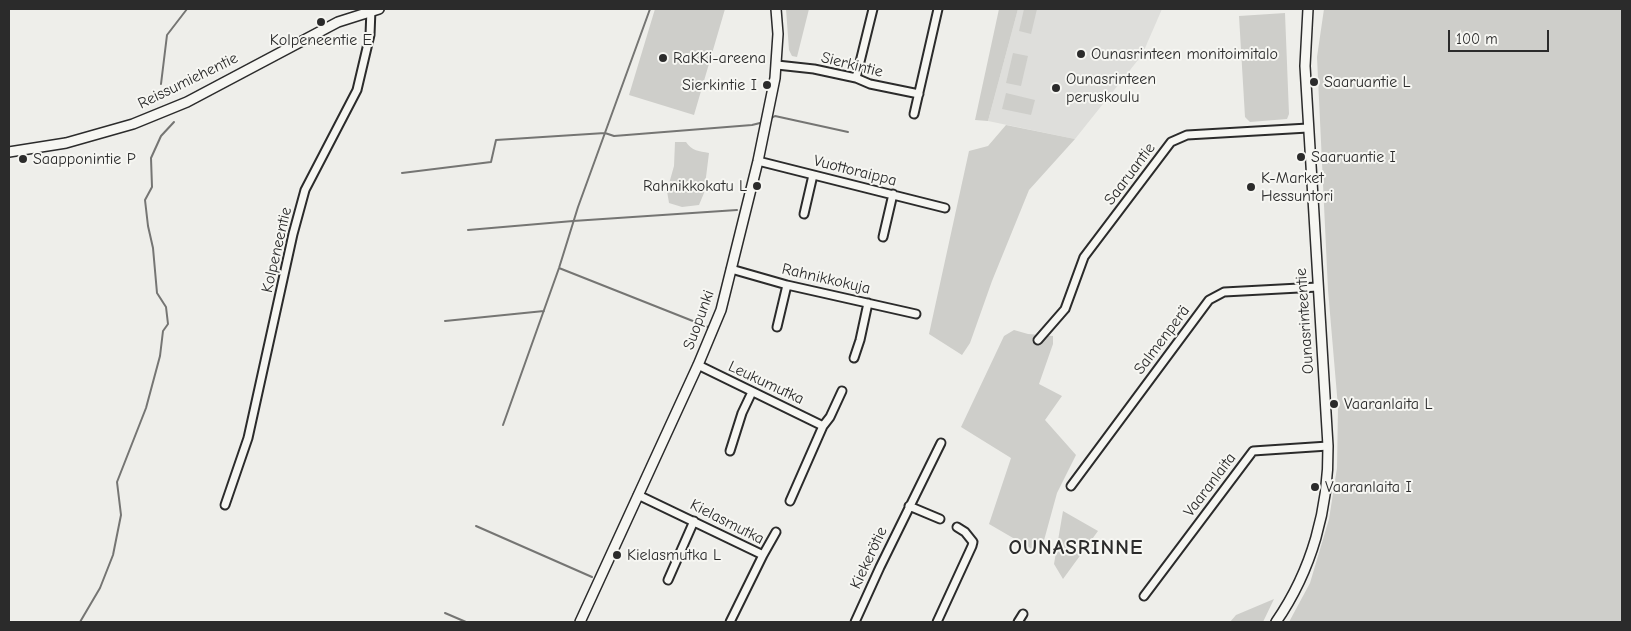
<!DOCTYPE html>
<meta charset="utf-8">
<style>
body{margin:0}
#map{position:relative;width:1631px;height:631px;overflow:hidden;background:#eeeeea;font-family:"Comic Neue",sans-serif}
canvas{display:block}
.frame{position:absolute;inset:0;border:10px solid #2b2b2b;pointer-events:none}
.scale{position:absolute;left:1448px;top:30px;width:101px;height:22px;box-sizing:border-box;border:2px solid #2b2b2b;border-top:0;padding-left:6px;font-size:15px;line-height:18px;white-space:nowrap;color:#2b2b2b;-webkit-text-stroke:4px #f6f6f2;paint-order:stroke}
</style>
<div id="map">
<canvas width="1631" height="631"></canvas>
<div class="frame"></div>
<div class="scale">100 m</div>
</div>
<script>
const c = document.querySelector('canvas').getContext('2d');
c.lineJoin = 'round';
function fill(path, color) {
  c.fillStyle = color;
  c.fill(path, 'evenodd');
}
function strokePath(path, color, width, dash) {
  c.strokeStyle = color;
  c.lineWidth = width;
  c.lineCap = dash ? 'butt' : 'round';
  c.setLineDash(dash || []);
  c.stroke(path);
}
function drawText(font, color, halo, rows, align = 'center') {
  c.font = font + ' "Comic Neue",sans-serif';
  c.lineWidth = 4;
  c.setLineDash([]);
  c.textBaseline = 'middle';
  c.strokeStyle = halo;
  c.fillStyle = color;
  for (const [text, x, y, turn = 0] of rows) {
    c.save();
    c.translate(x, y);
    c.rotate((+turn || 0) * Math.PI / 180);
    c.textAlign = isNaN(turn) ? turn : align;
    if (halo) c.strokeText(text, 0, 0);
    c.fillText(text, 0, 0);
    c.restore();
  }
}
fill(new Path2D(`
 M1018 9H1162L1142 55 1075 139 988 121Z`), '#dededb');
fill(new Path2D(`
 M655 9H725L694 115 629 95Z
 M786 9H809L797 57 792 56 789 50Z
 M999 9H1018L988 121 975 120Z
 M1024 9H1037L1031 34 1019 31Z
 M1324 9H1622V622H1289L1310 583 1329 519 1337 468 1338 407 1328 290 1317 57Z
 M1285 13 1289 114 1287 119 1250 122 1245 117 1239 16Z
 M1013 53 1028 56 1021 86 1006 83Z
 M1006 93 1035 100 1031 115 1002 109Z
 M1006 125 1075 139 1029 190 992 281 970 343 962 355 929 334 969 151 988 146Z
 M675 142H686C692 151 699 151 709 153L704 193 699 205 682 207 669 203 667 191 674 166Z
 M1014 330 1028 334 1053 336V344L1039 384 1062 396 1045 420 1076 455 1057 493 1043 544 1032 549 989 524 1011 458 961 427 1004 336Z
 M1063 511 1098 531 1063 579 1054 564Z
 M1274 599 1263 622H1230L1236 615Z`), '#cececa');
strokePath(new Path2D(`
 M161 84 167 35 187 9
 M770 119 775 116 848 132
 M402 173 491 162 496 140 605 133 614 136 752 125 764 122
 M468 230 573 221 737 210
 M559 268 708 327
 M445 321 544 311
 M503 425 559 268 578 207 650 9
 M476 526 592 577
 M445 613 466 622
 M80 622 100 588 113 555 121 515 117 482 146 408 160 356 163 331 168 324 166 307 157 293 153 248 148 226 145 200 152 187 151 158 161 136 174 122`), '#757573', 2);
const minor = new Path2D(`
 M777 65 814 69 856 78 870 84 919 94
 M856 78 873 9
 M914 114 938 9
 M758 161 945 208
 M804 214 813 175
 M883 237 893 194
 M731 269 787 285 916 314
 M777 327 787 285
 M1038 340 1065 309 1084 257 1171 142 1187 135 1308 128
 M854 358 860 340 868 303
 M698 365 823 426
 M730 451 742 413 752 392
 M1071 486 1209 300 1224 292 1318 287
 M638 495 763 555 730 622
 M790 501 823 426 830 417 842 391
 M225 505 248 438 293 234 305 190 357 90 370 35 371 9
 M909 506 940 519
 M763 555 776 532
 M668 580 694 521
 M1144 596 1253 451 1328 446
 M855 622 880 567 941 443
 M937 622 972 546 973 542 965 532 957 527
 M1018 622 1023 614`);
const tertiary = new Path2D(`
 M9 152 66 143 133 124 187 102 338 22 379 9
 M580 622 698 365 721 310 758 161 775 78 778 34 776 9
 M1276 622C1312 570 1329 508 1328 446L1305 66 1308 9`);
strokePath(minor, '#2b2b2b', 11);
strokePath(tertiary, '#2b2b2b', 12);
strokePath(minor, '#f6f6f2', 7);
strokePath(tertiary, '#f6f6f2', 9);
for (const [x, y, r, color] of [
 [321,22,5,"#2b2b2b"],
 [1081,54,5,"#2b2b2b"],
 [663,58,5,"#2b2b2b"],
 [1314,82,5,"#2b2b2b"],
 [767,85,5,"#2b2b2b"],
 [1056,88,5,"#2b2b2b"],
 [1301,157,5,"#2b2b2b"],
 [23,159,5,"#2b2b2b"],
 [757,186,5,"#2b2b2b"],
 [1251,187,5,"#2b2b2b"],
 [1334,404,5,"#2b2b2b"],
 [1315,487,5,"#2b2b2b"],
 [617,555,5,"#2b2b2b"]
]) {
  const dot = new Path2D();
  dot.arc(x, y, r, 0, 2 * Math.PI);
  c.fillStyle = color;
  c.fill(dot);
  strokePath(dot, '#f6f6f2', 2);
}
drawText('16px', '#2b2b2b', '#f6f6f2', [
 ["Kolpeneentie E",321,40,"center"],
 ["Ounasrinteen monitoimitalo",1091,54],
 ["RaKKi-areena",673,58],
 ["Ounasrinteen",1066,79],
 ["peruskoulu",1066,97],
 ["Saaruantie L",1324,82],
 ["Sierkintie I",757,85,"right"],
 ["Saaruantie I",1311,157],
 ["Saapponintie P",33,159],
 ["K-Market",1261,178],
 ["Hessuntori",1261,196],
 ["Rahnikkokatu L",747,186,"right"],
 ["Vaaranlaita L",1344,404],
 ["Vaaranlaita I",1325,487],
 ["Kielasmutka L",627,555]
], 'left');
drawText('16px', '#2b2b2b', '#f6f6f2', [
 ["Sierkintie",852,65,14],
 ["Reissumiehentie",188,81,-26],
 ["Vuottoraippa",855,171,14],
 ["Saaruantie",1130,174,-53],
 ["Kolpeneentie",277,250,-77],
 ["Rahnikkokuja",826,279,13],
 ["Suopunki",699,320,-70],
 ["Ounasrinteentie",1305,321,-94],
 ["Salmenperä",1162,340,-53],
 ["Leukumutka",766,383,25],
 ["Vaaranlaita",1210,485,-53],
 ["Kielasmutka",727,522,27],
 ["Kiekerötie",869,558,-65]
]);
c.letterSpacing = '1px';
drawText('bold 21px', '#2b2b2b', '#f6f6f2', [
 ["OUNASRINNE",1076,548]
]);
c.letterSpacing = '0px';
</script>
